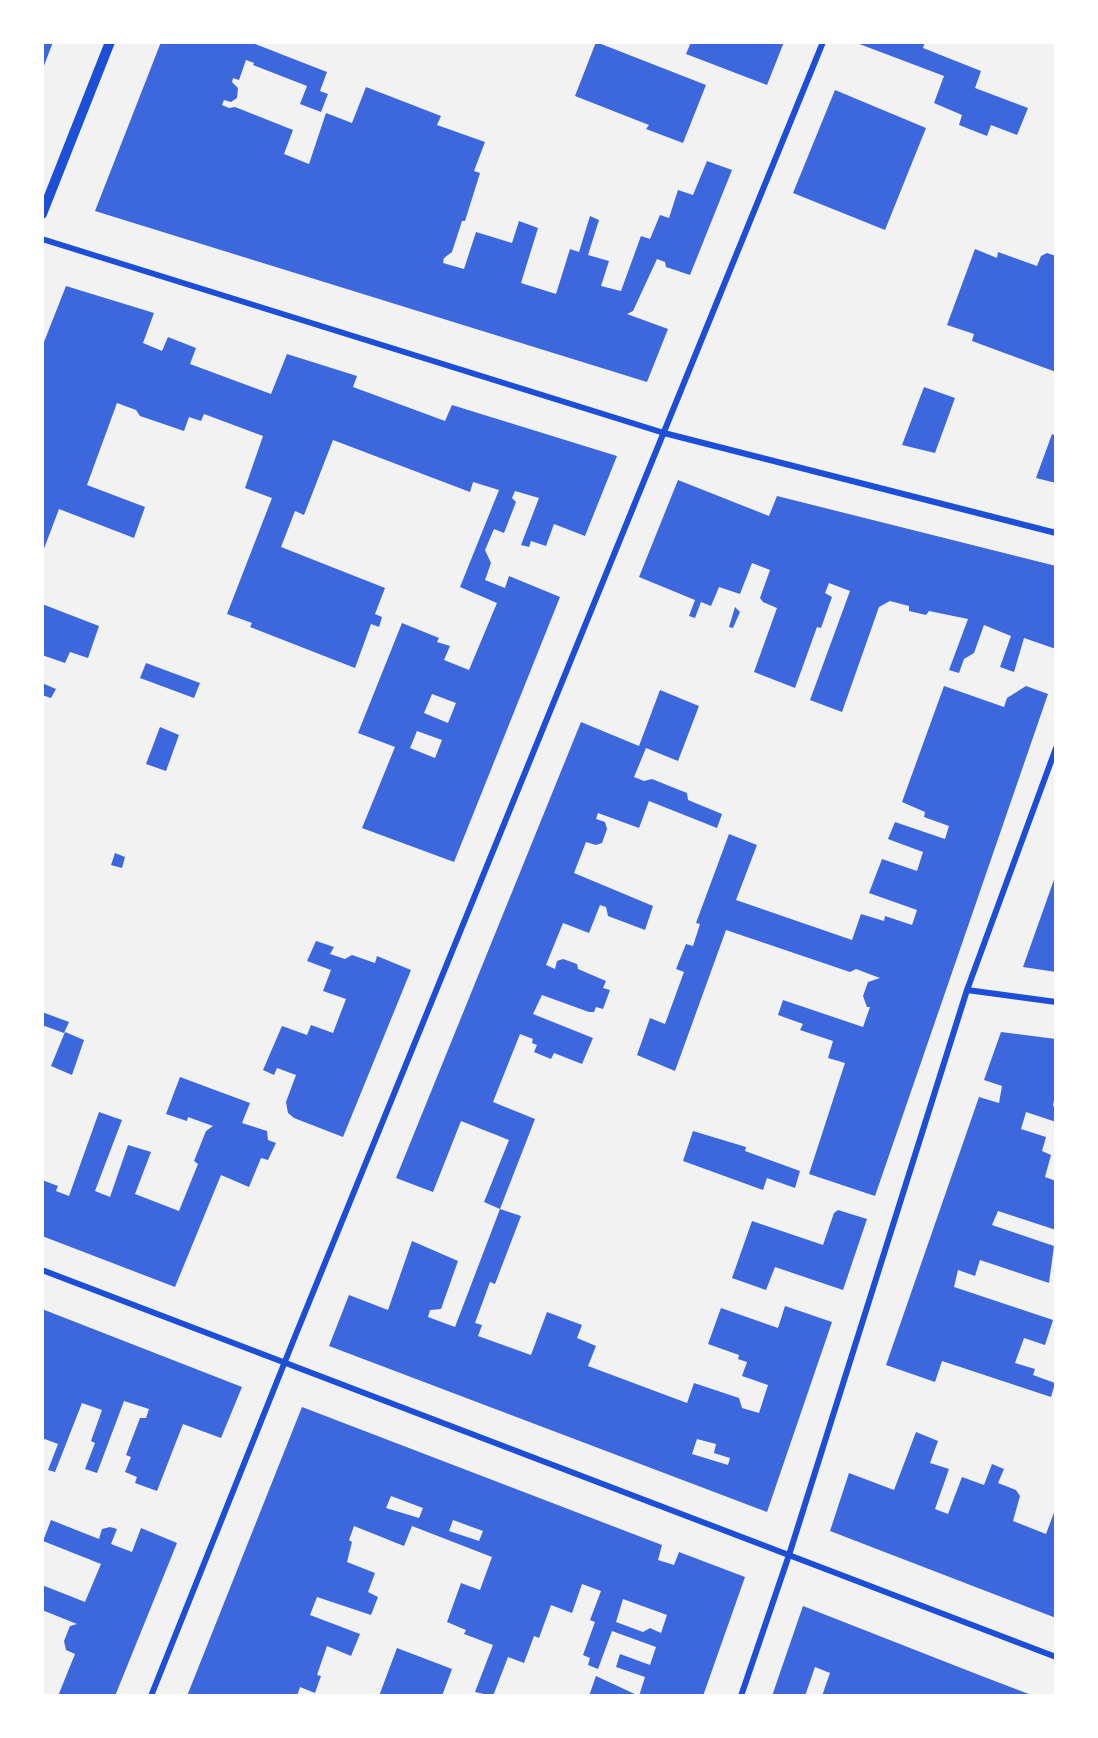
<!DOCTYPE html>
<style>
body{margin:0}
#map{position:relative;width:1098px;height:1738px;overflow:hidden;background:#f2f2f2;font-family:Mulish,sans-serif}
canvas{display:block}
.frame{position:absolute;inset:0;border:44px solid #fff;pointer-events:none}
</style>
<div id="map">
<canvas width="1098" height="1738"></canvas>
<div class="frame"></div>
</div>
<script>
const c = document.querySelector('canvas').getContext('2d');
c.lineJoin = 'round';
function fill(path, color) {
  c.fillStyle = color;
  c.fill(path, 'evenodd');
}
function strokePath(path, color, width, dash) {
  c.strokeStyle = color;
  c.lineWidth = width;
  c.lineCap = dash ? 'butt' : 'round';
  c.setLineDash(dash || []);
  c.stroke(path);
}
fill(new Path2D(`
 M42 42H53L42 71Z
 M161 42H250L327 72 320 91 328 94 321 112 300 104 307 86 253 65 254 63 246 60 239 80 233 78 232 82 238 88 237 98 231 102 224 100 222 105 229 108 235 107 293 130 284 154 309 164 326 113 352 123 366 87 441 116 437 125 485 142 474 171 480 173 465 221H462L452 252 444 258 443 263 464 269 476 232 512 243 519 221 538 228 521 283 556 294 570 249 579 252 590 216 599 220 588 255 609 261 601 286 621 291 641 236 650 239 660 215 669 218 678 190 693 195 707 161 732 170 690 275 666 267 665 262 657 259 633 311 627 314 668 329 647 382 95 211Z
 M596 42 706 85 683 143 646 129 649 125 575 96Z
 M691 42H784L767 85 686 54Z
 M854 42H925L923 48 981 71 975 88 1028 108 1017 135 991 125 987 136 959 125 962 115 934 103 944 76Z
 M835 90 926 128 885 230 793 193Z
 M975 249 997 258 998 252 1037 266 1041 256 1047 253 1056 256V372L972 341 974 334 947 325Z
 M66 286 154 313 143 343 162 351 168 337 196 348 190 364 271 394 287 354 357 376 353 387 445 421 452 405 617 456 585 536 554 524 546 546 531 541 529 547 521 545 539 498 515 491 512 498 516 502 504 533 494 529 485 550 491 563 485 580 505 588 509 576 560 597 454 862 362 828 395 747 358 733 402 623 439 638 437 642 450 646 444 660 469 670 497 603 460 587 499 490 473 482 470 492 333 440 304 515 295 511 281 547 385 588 375 614 382 617 379 627 371 624 355 668 250 627 252 623 227 614 272 498 245 488 263 436 204 414 201 421 189 417 184 431 140 416 136 410 117 403 87 485 145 507 134 538 59 509 42 554V347ZM432 694 456 703 448 723 424 713ZM417 731 442 740 435 758 410 748Z
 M924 387 955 398 935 453 902 445Z
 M1052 434 1056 436V483L1036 478Z
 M678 480 769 516 777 496 1056 566V649L1024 638 1014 672 1000 667 1011 636 984 625 974 653 964 659 959 673 949 670 968 619 929 611 926 615 909 611V606L890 601 879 607 842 712 810 700 850 591 829 583 825 593 832 597 821 628 817 627 795 688 754 672 777 608 763 602 760 598 770 570 752 563 740 594 719 587 711 606 701 602 695 618 689 616 695 600 639 577Z
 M42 604 99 626 88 658 70 652 65 663 42 655Z
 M735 607 740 612 733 628 729 627Z
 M146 663 200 683 194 698 140 678Z
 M42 683 56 689 51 698 42 695Z
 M944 686 1004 707 1007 698 1026 686 1048 694 875 1196 809 1174 845 1063 828 1058 833 1041 800 1030 803 1024 778 1015 783 1000 863 1027 870 1007H867L863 996 868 982 880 978 856 969 850 972 726 930 675 1071 637 1055 650 1018 665 1024 684 972 676 969 686 944 693 946 700 924 696 923 729 834 757 845 736 900 852 940 861 914 884 921 885 916 912 925 917 910 869 893 882 859 917 871 923 852 888 839 895 822 945 839 949 826 924 817 925 812 902 802Z
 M660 690 699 706 678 761 646 748 634 777 644 781 652 779 687 793 688 800 722 814 717 828 649 801 639 828 598 813 596 819 605 822 607 829 602 843 596 845 586 842 574 873 653 906 645 930 608 916 606 907 600 905 589 933 563 923 546 965 555 969 557 961 563 959 577 964 578 969 606 981 603 988 610 990 603 1009 596 1007 594 1012H589L542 995 533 1014 593 1038 582 1064 554 1053 551 1059 534 1052 537 1045 532 1043 533 1039 520 1034 493 1102 535 1119 500 1209 484 1202 509 1140 461 1121 433 1192 396 1178 581 722 639 746Z
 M160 727 179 735 166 771 146 764Z
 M115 853 125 857 122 868 111 865Z
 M1056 874V972L1023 967Z
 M316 941 334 947 330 954 345 959 352 955 375 963 377 956 411 970 343 1137 294 1118 288 1113 286 1102 296 1075 277 1068 274 1075 263 1070 282 1026 307 1035 311 1025 333 1033 346 999 323 991 331 970 307 961Z
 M42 1012 69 1022 64 1033 42 1025Z
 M65 1032 84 1040 72 1075 51 1066Z
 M1001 1032 1056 1039V1088L1053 1106 1056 1107V1122L1026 1112 1021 1129 1046 1137 1042 1151 1051 1155 1045 1177 1056 1181V1230L998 1211 992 1225 1054 1246 1049 1283 980 1260 975 1276 958 1270 954 1287 1053 1320 1045 1345 1024 1338 1015 1363 1035 1369 1033 1375 1055 1383 1051 1397 942 1361 935 1382 886 1365 979 1097 999 1103 1002 1086 984 1080Z
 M180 1077 250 1103 242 1123 267 1131 268 1140 276 1143 268 1160 261 1158 249 1187 221 1175 175 1287 42 1236V1180L58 1186 56 1191 69 1196 99 1112 122 1120 95 1191 110 1197 128 1145 151 1152 135 1194 179 1211 198 1164 194 1161 206 1131 213 1126 188 1117 187 1121 166 1114Z
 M693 1131 746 1147 745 1151 800 1171 795 1188 767 1178 763 1190 683 1161Z
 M500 1209 521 1216 495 1284 490 1282 475 1323 482 1325 478 1336 531 1355 547 1312 582 1325 577 1338 596 1346 588 1366 687 1403 694 1383 739 1398 742 1408 759 1413 768 1385 742 1376 747 1362 738 1359 739 1355 708 1344 721 1308 778 1328 785 1306 832 1322 767 1512 329 1346 349 1295 388 1310 412 1241 458 1261 441 1309 430 1310 428 1317 455 1327ZM697 1439 716 1444 714 1453 730 1458 728 1465 692 1454Z
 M838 1210 867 1219 843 1290 775 1267 766 1290 732 1278 752 1221 823 1245 834 1213Z
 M42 1309 242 1387 221 1438 183 1424 157 1491 135 1483 137 1477 125 1472 131 1457 126 1455 140 1418H146L149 1409 124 1401 97 1473 85 1469 95 1443 91 1441 102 1410 82 1403 55 1472 48 1470 58 1444 42 1438Z
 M302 1407 662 1545 658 1560 674 1565 679 1552 745 1577 703 1696H589L596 1676 639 1696 645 1677 616 1667 620 1654 650 1665 656 1647 612 1631 598 1669 588 1665 590 1658 583 1655 595 1622 590 1620 601 1591 582 1584 572 1613 551 1605 539 1638 534 1636 524 1663 508 1657 493 1696 475 1692 493 1645 464 1634 466 1630 447 1622 461 1583 480 1590 492 1557 412 1526 404 1546 354 1526 349 1540 352 1542 347 1562 375 1573 368 1592 378 1597 371 1615 317 1597 310 1615 360 1634 351 1656 327 1646 317 1675 321 1676 315 1693 300 1687 297 1696H187ZM391 1496 423 1508 419 1518 386 1508ZM453 1520 483 1531 479 1541 449 1531ZM623 1599 667 1615 661 1633 650 1628 643 1632 616 1622Z
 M916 1432 938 1441 930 1463 949 1469 935 1509 948 1514 962 1477 984 1485 992 1464 1004 1469 998 1483 1016 1490 1020 1496 1013 1521 1046 1534 1056 1507V1618L830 1531 849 1473 894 1490Z
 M51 1520 99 1539 102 1529 110 1527 117 1529 111 1544 132 1552 141 1528 177 1543 115 1696H58L75 1654 66 1650 64 1641 70 1626 77 1624 42 1610V1585L85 1602 101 1564 43 1541Z
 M803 1606 979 1675 1034 1696H822L830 1673 815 1667 805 1696H772Z
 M397 1648 452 1669 442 1696H379Z`), '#3d67dc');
strokePath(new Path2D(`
 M42 239 664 433 1056 533
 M967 990 1056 1002
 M42 1270 1056 1657
 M151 1696 296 1334 823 42
 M741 1696 789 1555 967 990 1056 748`), '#1d4ed8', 6);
strokePath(new Path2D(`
 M42 214 110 42`), '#1d4ed8', 10);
</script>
